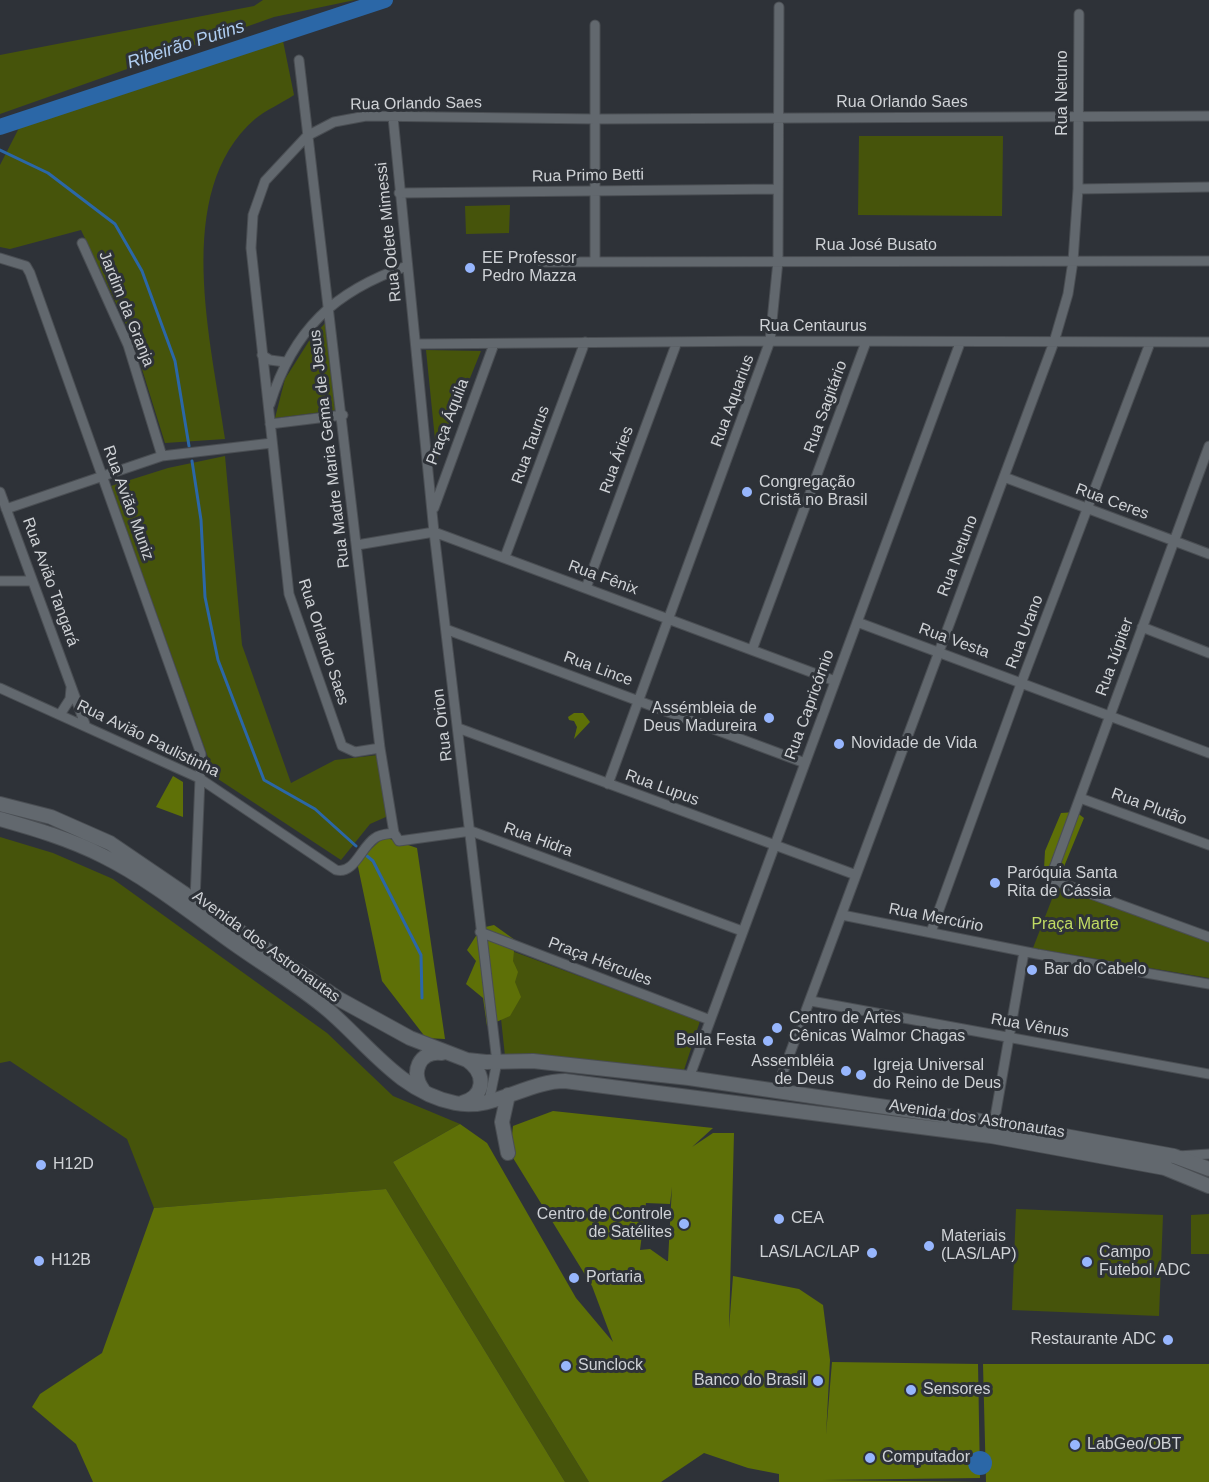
<!DOCTYPE html>
<meta charset="utf-8">
<style>
body{margin:0}
canvas{display:block;background:#2e3238}
</style>
<canvas width="1209" height="1482"></canvas>
<script>
const c = document.querySelector('canvas').getContext('2d');
c.lineJoin = 'round';
function fill(path, color) {
  c.fillStyle = color;
  c.fill(path, 'evenodd');
}
function strokePath(path, color, width, dash) {
  c.strokeStyle = color;
  c.lineWidth = width;
  c.lineCap = dash ? 'butt' : 'round';
  c.setLineDash(dash || []);
  c.stroke(path);
}
function drawText(font, color, halo, rows, align = 'center') {
  c.font = font + ' Arial,sans-serif';
  c.lineWidth = 6;
  c.setLineDash([]);
  c.textBaseline = 'middle';
  c.strokeStyle = halo;
  c.fillStyle = color;
  for (const [text, x, y, turn = 0] of rows) {
    c.save();
    c.translate(x, y);
    c.rotate((+turn || 0) * Math.PI / 180);
    c.textAlign = isNaN(turn) ? turn : align;
    if (halo) c.strokeText(text, 0, 0);
    c.fillText(text, 0, 0);
    c.restore();
  }
}
fill(new Path2D(`
 M263 0H355L274 17 0 114V55L254 6Z
 M283 41 294 95C282 103 266 110 255 119 171 192 212 344 225 439L165 443 132 337 81 230 10 249 0 247V165L19 128Z
 M859 136H1003L1002 216 858 215Z
 M510 205 509 233 466 234 465 206Z
 M327 321 337 410 275 418 285 379 309 341Z
 M426 350 481 351 437 459Z
 M225 456 242 645 291 783 335 760 378 755 388 816 370 824 341 860 215 777 111 486 168 468Z
 M0 837 53 853 113 879 327 1033 393 1096 460 1124 393 1162 589 1482H565L386 1189 154 1208 127 1139 10 1061 0 1063Z
 M1057 886 1209 941V978L1033 948Z
 M493 944 700 1021 684 1070 505 1056Z
 M1016 1209 1163 1215 1159 1316 1012 1310Z
 M1209 1214V1254H1191V1215Z`), '#46540b');
fill(new Path2D(`
 M574 713H583L590 722 574 739 577 727 574 721 569 720 568 717Z
 M173 776 183 782V817L156 807Z
 M1076 812 1084 818 1063 869H1044L1045 851 1061 813Z
 M384 837 417 848 445 1039 426 1038 382 981 357 862Z
 M494 925 515 940 513 961 518 972 515 982 521 997 510 1016 487 1026 483 998 466 984 476 961 467 950 481 928Z
 M553 1111 713 1128 692 1147 713 1133H734L729 1329 733 1276 799 1289 823 1305 830 1360 826 1435 832 1362 978 1364 980 1478 823 1480 980 1482H779V1474L748 1468 704 1453 661 1482H589L393 1162 460 1124 487 1143 576 1298 613 1342 592 1286 510 1153 513 1126ZM672 1187 668 1261H667L650 1249 640 1250 646 1203 670 1204Z
 M386 1189 565 1482H93L76 1444 32 1407 40 1394 102 1353 154 1208Z
 M983 1364H1209V1482H986Z`), '#5e7007');
fill(new Path2D(`
 M968 1463a12 12 0 1 1 24 0a12 12 0 1 1-24 0Z`), '#2b67a7');
strokePath(new Path2D(`
 M0 150 48 173 115 224 142 271 175 361 189 446
 M192 461 201 520 205 597 218 660 264 780 315 809 356 846
 M367 856 373 861 421 955 422 998`), '#2b67a7', 3);
strokePath(new Path2D(`
 M0 127 385 0`), '#2b67a7', 16);
const street = new Path2D(`
 M595 25V262
 M299 60 380 748 394 833
 M393 117 434 532 497 1062 489 1101
 M1078 189 1209 187
 M399 193 778 189
 M82 243 128 345 162 456
 M0 258 26 266 30 273 201 754 195 900
 M542 262 1209 261
 M416 344 770 341 1209 342
 M262 355 270 360 285 362
 M270 404C293 330 334 291 407 266
 M270 424 343 415
 M1209 446 1050 879 1209 937
 M1004 477 1209 554
 M0 492 85 724
 M434 508 494 344
 M6 509 162 456 272 443
 M357 545 434 532 835 681
 M505 557 585 342
 M0 581H32
 M586 588 677 342
 M857 622 1209 753
 M1142 627 1209 653
 M448 630 805 763
 M752 650 866 342
 M0 688 199 778 336 870C354 875 361 847 375 838 380 834 387 834 394 833L399 841 471 831 742 931
 M61 713 70 699 71 688
 M458 728 856 875
 M380 748 355 752 342 746 289 594 251 248 253 215 265 181 307 136 334 122 366 116 596 119 1209 116
 M608 784 770 341 778 261 779 7
 M1080 798 1209 845
 M842 915 1037 954 1209 984
 M480 932 710 1020
 M931 932 1022 681 1150 343
 M811 1001 1209 1074
 M689 1078 960 343
 M776 1091 1054 342 1068 294 1073 261 1078 189 1079 14
 M994 1123 1024 952
 M1178 1156 1209 1154`);
const secondary = new Path2D(`
 M0 804 51 817 110 843 339 999 410 1038 467 1060 486 1062 533 1061 689 1078 994 1123 1174 1156 1209 1169
 M0 819C35 829 70 839 103 856 151 880 195 916 239 947 269 968 301 987 328 1010 368 1044 400 1092 455 1103 493 1111 527 1081 565 1081L991 1136 1165 1168 1209 1186
 M423 1090C410 1073 419 1050 442 1053
 M508 1095 502 1122 508 1153
 M462 1103C486 1096 486 1073 467 1060`);
strokePath(street, '#4a4e53', 11);
strokePath(secondary, '#4a4e53', 16);
strokePath(street, '#62686e', 9);
strokePath(secondary, '#62686e', 14);
for (const [x, y, r, color] of [
 [470,268,6,"#97b6fd"],
 [747,492,6,"#97b6fd"],
 [769,718,6,"#97b6fd"],
 [839,744,6,"#97b6fd"],
 [995,883,6,"#97b6fd"],
 [1032,970,6,"#97b6fd"],
 [777,1028,6,"#97b6fd"],
 [768,1041,6,"#97b6fd"],
 [846,1071,6,"#97b6fd"],
 [861,1075,6,"#97b6fd"],
 [41,1165,6,"#97b6fd"],
 [779,1219,6,"#97b6fd"],
 [684,1224,6,"#97b6fd"],
 [929,1246,6,"#97b6fd"],
 [872,1253,6,"#97b6fd"],
 [39,1261,6,"#97b6fd"],
 [1087,1262,6,"#97b6fd"],
 [574,1278,6,"#97b6fd"],
 [1168,1340,6,"#97b6fd"],
 [566,1366,6,"#97b6fd"],
 [818,1381,6,"#97b6fd"],
 [911,1390,6,"#97b6fd"],
 [1075,1445,6,"#97b6fd"],
 [870,1458,6,"#97b6fd"]
]) {
  const dot = new Path2D();
  dot.arc(x, y, r, 0, 2 * Math.PI);
  c.fillStyle = color;
  c.fill(dot);
  strokePath(dot, '#2e3238', 2);
}
drawText('16px', '#cfd2d6', '#2e3238', [
 ["Rua Netuno",1063,93,-90],
 ["Rua Orlando Saes",902,103],
 ["Rua Orlando Saes",416,104,-1],
 ["Rua Primo Betti",588,176,-1],
 ["Rua Odete Mimessi",389,232,-96],
 ["Rua José Busato",876,246],
 ["Jardim da Granja",126,309,68],
 ["Rua Centaurus",813,327],
 ["Rua Aquarius",733,401,-70],
 ["Rua Sagitário",826,407,-70],
 ["Praça Áquila",448,422,-69],
 ["Rua Taurus",531,445,-70],
 ["Rua Madre Maria Gema de Jesus",330,449,-97],
 ["Rua Áries",617,460,-70],
 ["Rua Ceres",1112,502,20],
 ["Rua Avião Muniz",128,503,70],
 ["Rua Netuno",958,556,-69],
 ["Rua Fênix",603,578,20],
 ["Rua Avião Tangará",50,582,70],
 ["Rua Urano",1025,632,-69],
 ["Rua Vesta",954,641,20],
 ["Rua Orlando Saes",323,642,72],
 ["Rua Júpiter",1115,657,-70],
 ["Rua Lince",598,669,20],
 ["Rua Capricórnio",810,705,-70],
 ["Rua Orion",443,725,-97],
 ["Rua Avião Paulistinha",148,739,26],
 ["Rua Lupus",662,788,20],
 ["Rua Plutão",1149,807,20],
 ["Rua Hidra",538,840,20],
 ["Rua Mercúrio",936,918,11],
 ["Avenida dos Astronautas",266,947,36],
 ["Praça Hércules",600,962,21],
 ["Rua Vênus",1030,1026,10],
 ["Avenida dos Astronautas",977,1119,9]
]);
drawText('16px', '#cfd2d6', '#2e3238', [
 ["EE Professor",482,259],
 ["Pedro Mazza",482,277],
 ["Congregação",759,483],
 ["Cristã no Brasil",759,501],
 ["Assémbleia de",757,709,"right"],
 ["Deus Madureira",757,727,"right"],
 ["Novidade de Vida",851,744],
 ["Paróquia Santa",1007,874],
 ["Rita de Cássia",1007,892],
 ["Bar do Cabelo",1044,970],
 ["Centro de Artes",789,1019],
 ["Cênicas Walmor Chagas",789,1037],
 ["Bella Festa",756,1041,"right"],
 ["Assembléia",834,1062,"right"],
 ["de Deus",834,1080,"right"],
 ["Igreja Universal",873,1066],
 ["do Reino de Deus",873,1084],
 ["H12D",53,1165],
 ["Centro de Controle",672,1215,"right"],
 ["de Satélites",672,1233,"right"],
 ["CEA",791,1219],
 ["Materiais",941,1237],
 ["(LAS/LAP)",941,1255],
 ["LAS/LAC/LAP",860,1253,"right"],
 ["Campo",1099,1253],
 ["Futebol ADC",1099,1271],
 ["H12B",51,1261],
 ["Portaria",586,1278],
 ["Restaurante ADC",1156,1340,"right"],
 ["Sunclock",578,1366],
 ["Banco do Brasil",806,1381,"right"],
 ["Sensores",923,1390],
 ["LabGeo/OBT",1087,1445],
 ["Computador",882,1458]
], 'left');
drawText('16px', '#c0db63', '#2e3238', [
 ["Praça Marte",1075,925]
]);
drawText('italic 18px', '#afcdf1', '#2e3238', [
 ["Ribeirão Putins",186,45,-18]
]);
</script>
